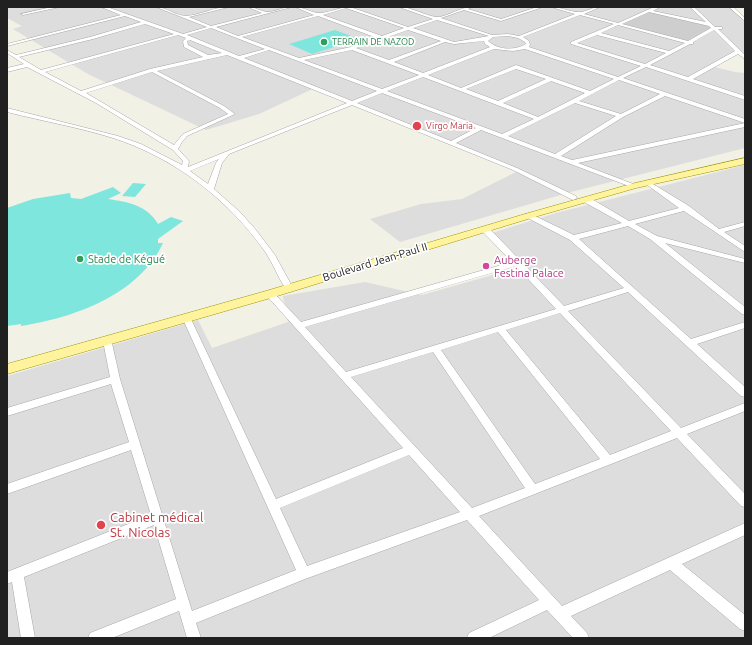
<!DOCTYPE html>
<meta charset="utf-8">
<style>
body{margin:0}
#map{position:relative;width:752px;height:645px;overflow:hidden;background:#f1f1e6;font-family:Ubuntu,sans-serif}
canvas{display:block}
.frame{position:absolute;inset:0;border:8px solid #202020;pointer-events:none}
</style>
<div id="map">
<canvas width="752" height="645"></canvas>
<div class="frame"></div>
</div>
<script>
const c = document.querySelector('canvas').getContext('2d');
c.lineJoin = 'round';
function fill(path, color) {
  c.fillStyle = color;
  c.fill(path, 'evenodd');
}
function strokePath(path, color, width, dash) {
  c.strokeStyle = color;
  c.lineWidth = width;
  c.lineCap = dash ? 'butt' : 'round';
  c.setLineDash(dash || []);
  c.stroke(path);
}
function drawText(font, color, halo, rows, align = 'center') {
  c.font = font + ' Ubuntu,sans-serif';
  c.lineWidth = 3.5;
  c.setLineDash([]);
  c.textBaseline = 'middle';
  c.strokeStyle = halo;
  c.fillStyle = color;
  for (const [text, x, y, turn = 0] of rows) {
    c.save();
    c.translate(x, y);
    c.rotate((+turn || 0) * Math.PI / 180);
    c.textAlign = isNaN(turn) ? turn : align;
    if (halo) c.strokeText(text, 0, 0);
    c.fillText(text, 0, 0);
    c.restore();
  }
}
fill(new Path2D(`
 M7 7H729L745 23V57L735 52 710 66 735 72 745 73V148L571 192 400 242 370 219 421 204 462 199 518 171 317 87 259 114 206 130 88 74 13 29 22 26 7 18Z
 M745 165V638H7V376L198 320 212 348 288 322 283 296 365 282 422 295 517 268 492 233 556 213Z`), '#dedddd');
fill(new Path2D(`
 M646 11 712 27 687 41 620 23Z`), '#cecece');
fill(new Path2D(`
 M335 30 359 39 312 54 289 44Z
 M133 183 146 184 135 197 122 196Z
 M113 187 121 193 108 199C128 202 147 205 158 224L171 217 183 221 158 239V243H163C139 295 73 318 21 326V324L7 326V208L33 199 70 193 71 198 81 199Z`), '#7ee6dd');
const minor = new Path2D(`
 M52 7H60L23 15 21 14Z
 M101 7H107L183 34 207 27 156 7C166 7 176 16 186 16 200 15 214 7 229 7L189 17 211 26 262 13 248 7C255 7 260 11 267 12 275 12 283 7 292 7L216 27 238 36 314 15 295 7C304 7 311 13 319 13 329 13 339 7 350 7L408 27 433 19 399 7C412 7 423 15 436 17 445 18 460 7 472 7L468 9 501 19 537 7H543L501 21 464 10 441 18 492 35 508 34 519 36 575 14 551 7C560 7 573 13 581 12 588 11 593 7 600 7L584 14 618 23 654 7H660L653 11 706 22 690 7H694L715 27H722V29H718L745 55V59L738 54 693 79 745 96V100L646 67 623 78 745 119V123L665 96 623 117 561 156 572 160 745 123V127L578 163 636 185 637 186 634 188 481 130 456 143 517 168 576 196 577 198 573 200 513 170 352 105 229 154 222 163 214 189 240 212 256 230 275 255 293 288 289 291 285 288C278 277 273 264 266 253 229 200 175 158 113 138 78 127 42 121 7 112V108L118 136 141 144 182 165 183 161 173 150 96 103 27 67 7 72V68L24 64 7 53V50L16 55 90 37 141 22 125 16 7 46V44L121 15ZM346 8 404 28 382 36 323 15ZM649 12 709 26 711 28 688 41 622 24ZM580 15 614 24 571 42V44L641 66 618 77 529 47 530 45 529 41 523 37ZM318 16 377 38 351 47 299 58 242 37ZM437 20 489 36 454 42 413 28ZM145 24 174 34 41 70 19 57 93 39ZM618 25 685 43 669 51 601 33ZM211 28 265 49 239 56 187 35ZM408 30 441 41 389 60 356 48ZM714 30 735 51 688 77 650 65 690 44H693V42ZM178 35 186 38 183 41 184 47 203 57 150 69 81 91 45 72ZM597 35 666 53 645 64 577 43ZM508 36 518 38 525 42 526 44C514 51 498 50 488 41L493 37ZM190 40 222 53 208 55 188 45 187 41ZM484 41 485 44 490 47 423 73 394 62 445 42 454 44ZM494 49 513 51 525 49 614 79 590 91 516 65 461 88 428 75ZM269 50 377 91 352 101 244 58ZM352 50 419 75 382 89 304 60ZM227 55 347 103 188 167 189 161 178 149 182 142 187 136 235 114 224 106 157 71ZM516 69 546 79 498 101 466 89ZM152 72 220 108 228 114 183 134 174 145 86 93ZM423 77 534 119 502 134 387 91ZM619 80 660 94 621 114 579 101ZM551 81 585 93 538 117 503 103ZM382 93 476 128 451 141 357 103ZM575 103 616 116 555 154 508 136ZM219 159 216 163 208 184 190 171Z
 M729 7H733L745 18V21Z
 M648 181 689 206 719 229 745 222V226L724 232 745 246V252L684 211 635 224 657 236 745 259V263L665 243 745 307V315L742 314 650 239 628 226 579 239 691 339 745 322V328L697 344 745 387V397L741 396 628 292 568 311 681 428 745 403V411L687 434 745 494V507L741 506 677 438 479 516 562 606 745 523V535L682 564 745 615V631L740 629 670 570 571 616 587 633 589 638H573L547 610 489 638H467L469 633 539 600 467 520 305 579 196 623 201 638H187L179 611 112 638H88L90 633 176 599 154 525 24 577 35 638H21L12 582 7 584V572L151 515 131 450 7 494V484L129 442 111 384 7 416V408L110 377 103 341 108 338 111 339 120 379 192 611 296 570 182 317 183 315H189L190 317 276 499 403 448 267 296 266 294 267 292H273L301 322 512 262 482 231V227H488L564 306 624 288 570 240 524 216 525 214H531L574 235 622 223 584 202V198H590L629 221 679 208 646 184V182ZM516 266 556 309 346 372 305 327ZM560 313 671 431 610 455 506 330ZM498 332 600 459 535 484 441 350ZM433 352 525 488 472 508 351 377ZM409 455 460 512 307 566 280 508Z`);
const major = new Path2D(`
 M745 158V164L636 188 531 218 274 297 7 374V364L266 291 525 214 631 184Z`);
strokePath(minor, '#a7a7a7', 1);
strokePath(major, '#9c9800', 1);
fill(minor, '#fff');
fill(major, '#fff39d');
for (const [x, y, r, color] of [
 [324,42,4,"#2e9e5b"],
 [417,126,5,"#e0444e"],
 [80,259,4,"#2e9e5b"],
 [486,266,4,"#d1479c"],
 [101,525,5,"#e0444e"]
]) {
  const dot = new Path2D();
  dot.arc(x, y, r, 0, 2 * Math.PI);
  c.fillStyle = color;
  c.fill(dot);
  strokePath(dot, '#fff', 1.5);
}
drawText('9px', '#27864d', '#fff', [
 ["TERRAIN DE NAZOD",332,42]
], 'left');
drawText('9px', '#be3a42', '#fff', [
 ["Virgo Maria",426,126]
], 'left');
drawText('11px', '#27864d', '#fff', [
 ["Stade de Kégué",88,259]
], 'left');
drawText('11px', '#b23c85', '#fff', [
 ["Auberge",494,260],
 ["Festina Palace",494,273]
], 'left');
drawText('11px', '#202020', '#fff', [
 ["Boulevard Jean-Paul II",375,262,-17]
]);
drawText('13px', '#be3a42', '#fff', [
 ["Cabinet médical",110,518],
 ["St. Nicolas",110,533]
], 'left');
</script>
